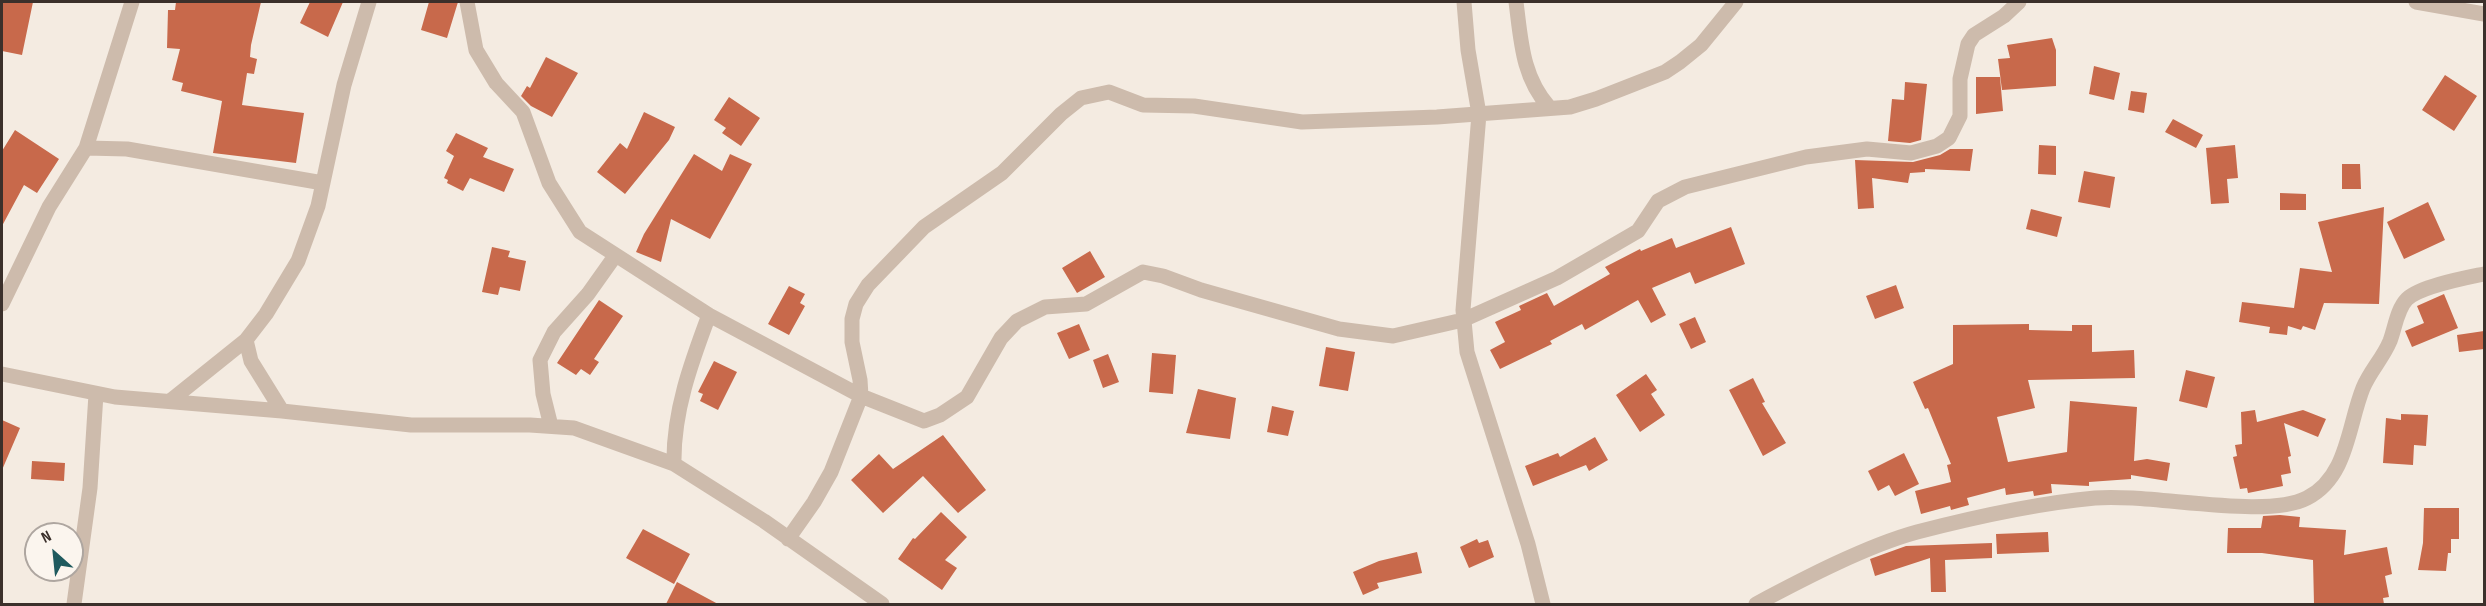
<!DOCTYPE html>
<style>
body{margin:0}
#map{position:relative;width:2486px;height:606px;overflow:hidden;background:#f4ebe1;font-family:"Sofia Sans Condensed",sans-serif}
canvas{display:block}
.frame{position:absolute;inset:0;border:3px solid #3b302b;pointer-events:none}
.north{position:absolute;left:24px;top:522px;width:60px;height:60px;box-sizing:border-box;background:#fbf5ee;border:2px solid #aea6a0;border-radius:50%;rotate:333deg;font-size:16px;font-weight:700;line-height:24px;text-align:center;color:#3b302b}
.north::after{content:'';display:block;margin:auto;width:21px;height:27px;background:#1f5a5e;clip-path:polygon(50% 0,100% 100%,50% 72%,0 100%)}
</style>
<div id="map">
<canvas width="2486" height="606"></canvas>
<div class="frame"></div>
<div class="north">N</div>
</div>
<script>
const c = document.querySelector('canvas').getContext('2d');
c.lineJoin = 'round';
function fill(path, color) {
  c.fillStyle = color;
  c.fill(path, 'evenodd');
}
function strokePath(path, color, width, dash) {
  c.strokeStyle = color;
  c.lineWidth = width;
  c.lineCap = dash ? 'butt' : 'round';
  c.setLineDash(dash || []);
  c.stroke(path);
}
fill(new Path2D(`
 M2 2H33L22 55 2 51Z
 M176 2H261L251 45 250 57 257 59 254 74 247 73 242 105 304 113 296 163 213 153 222 101 181 91 183 83 172 80 180 49 167 48 168 10H175Z
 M310 2H343L328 37 300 23Z
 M429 2H458L447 38 421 30Z
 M2052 38 2056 50V86L2002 90 1998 59 2010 58 2007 45Z
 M546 57 578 73 552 117 531 106 521 96 527 86 530 88Z
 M2094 66 2120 73 2114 100 2089 94Z
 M2445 75 2477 96 2454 131 2422 110Z
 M1976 77H2000L2003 111 1976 114Z
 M1905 82 1927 84 1921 140 1910 143 1888 141 1892 99 1904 100Z
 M2131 91 2147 93 2144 113 2128 110Z
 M729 97 760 118 741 146 722 133 726 128 714 120Z
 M644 112 675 127 669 140 625 194 597 172 620 143 627 149Z
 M2173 119 2203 135 2196 148 2165 132Z
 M15 130 59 159 37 193 24 185 2 226V151Z
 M456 133 488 148 483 157 514 169 504 192 470 178 463 191 447 183 448 180 444 178 454 156 446 151Z
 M2039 145 2056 146V175L2038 174Z
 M2235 145 2238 178 2227 179 2229 203 2211 204 2206 148Z
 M1950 149H1973L1970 171 1925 169V172L1910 173 1908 183 1872 178 1874 208 1858 209 1855 160 1913 162 1940 155Z
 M694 154 722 171 730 154 752 164 710 239 671 219 661 262 636 252 644 234Z
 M2342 164H2360L2361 189H2342Z
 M2084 171 2115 177 2110 208 2078 202Z
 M2280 193 2306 194V210H2280Z
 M2428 202 2445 240 2404 259 2387 222Z
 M2384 207 2379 304 2324 303 2315 330 2303 326 2301 330 2288 326 2287 335 2269 333 2270 327 2239 322 2242 302 2294 308 2300 268 2332 272 2318 222Z
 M2031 209 2062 217 2057 237 2026 229Z
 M1731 227 1745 264 1695 284 1690 272 1652 288 1666 315 1651 323 1638 300 1585 330 1582 324 1550 341 1552 344 1500 369 1490 350 1505 342 1495 322 1521 310 1519 306 1547 293 1554 306 1610 274 1605 267 1640 249 1641 251 1672 238 1676 248Z
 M492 247 510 251 508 257 526 261 520 291 500 287 498 295 482 292Z
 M1090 251 1105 277 1077 293 1062 268Z
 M1896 285 1904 308 1875 319 1866 296Z
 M789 286 805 294 800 303 805 306 789 335 768 324Z
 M2444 294 2458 328 2412 347 2405 331 2424 323 2417 306Z
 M599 300 623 316 594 359 599 362 590 375 581 369 576 375 557 363Z
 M1695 317 1706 342 1691 349 1679 324Z
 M1079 324 1090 350 1069 359 1057 333Z
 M2029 324V330L2072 331V325H2092V352L2134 350 2135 378 2028 380 2035 408 1997 417 2008 462 2067 452 2070 401 2137 407 2134 461 2147 459 2170 463 2167 481 2131 475V479L2089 482V486L2051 484 2052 493 2034 496 2033 491 2006 495 2005 488 1967 498 1969 505 1951 510 1950 506 1921 514 1915 491 1951 482 1947 465 1951 464 1928 408 1925 409 1913 382 1953 364V325Z
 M2484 331V349L2459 352 2457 335Z
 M1326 347 1355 352 1348 391 1319 386Z
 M1152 353 1176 355 1173 394 1149 392Z
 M1108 354 1119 382 1103 388 1093 360Z
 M714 361 737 372 718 410 700 401 703 394 698 392Z
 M2186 370 2215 377 2207 408 2179 401Z
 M1646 374 1657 390 1651 394 1665 415 1640 432 1616 395Z
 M1753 378 1765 402 1762 403 1786 443 1763 456 1729 390Z
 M1198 389 1236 398 1230 439 1186 433Z
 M1272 406 1294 411 1288 436 1267 432Z
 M2255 410 2257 422 2303 410 2326 419 2318 437 2284 423 2291 456 2288 457 2291 473 2281 475 2283 486 2248 493 2247 488 2240 489 2233 457 2237 456 2235 445 2242 444 2241 412Z
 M2401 414 2428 415 2426 446 2414 445 2413 465 2383 463 2386 418 2401 420Z
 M2 420 20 428 2 470Z
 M943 435 986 490 958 513 923 476 883 513 851 480 879 454 893 469Z
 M1595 437 1608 460 1589 471 1586 465 1533 486 1525 466 1558 453 1560 457Z
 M1904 453 1919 484 1895 496 1889 485 1878 491 1868 471Z
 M32 461 65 463 64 481 31 479Z
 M2424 508H2459V539H2451V553H2448L2446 571 2418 570 2423 543Z
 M941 512 967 537 945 560 957 568 942 590 898 559 913 538 915 539Z
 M2280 515 2300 517 2299 527 2346 530 2344 555 2387 547 2392 574 2385 576 2389 597 2383 598 2384 604H2314L2313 560 2262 553H2227L2228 528H2261L2263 516Z
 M643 529 690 554 674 584 626 558Z
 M2048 532 2049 552 1997 554 1996 534Z
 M1477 539 1479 543 1488 540 1494 557 1469 568 1460 547Z
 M1992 543V558L1945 560 1946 592H1931L1930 558 1875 576 1870 559 1906 546Z
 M1417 552 1422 573 1377 583 1379 588 1363 595 1353 572 1379 561Z
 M677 582 718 604H666Z`), '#c8694b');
strokePath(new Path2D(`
 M467 2 476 50 496 83 523 112 549 183 580 232 709 315 861 396 924 421 940 415 967 397 1001 338 1017 321 1045 307 1086 304 1143 272 1163 276 1201 290 1339 329 1393 336 1463 320 1557 278 1638 231 1658 201 1685 187 1806 157 1867 149 1911 153 1937 146 1949 138 1960 116V79L1968 44 1974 35 2004 16 2019 2
 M1464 2 1468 50 1479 114 1463 310 1467 352 1528 544 1543 604
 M1516 2C1521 40 1522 77 1549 107
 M2416 2 2484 14
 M86 148 127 149 323 183
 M2 304 49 207 86 148 132 2
 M246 340 251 361 282 411
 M2 374 115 397 282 411 411 425H530L574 428 674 464 764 521 882 604
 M170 401 246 340 266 314 298 261 318 206 344 85 369 2
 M551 426 543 394 540 360 554 332 588 294 615 256
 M674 464C673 412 691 363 709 315
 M788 539 814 502 831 472 861 396 860 380 852 342V319L856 304 868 285 924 227 1002 173 1061 114 1081 98 1109 92 1143 105 1194 106 1302 122 1437 117 1570 107 1596 99 1665 72 1680 62 1701 45 1736 2
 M74 604 90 488 96 394
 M1756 604C1803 579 1866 546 1917 532 1971 518 2040 503 2095 498 2150 493 2265 520 2307 498 2348 477 2348 425 2363 388 2370 371 2383 358 2390 341 2395 328 2397 309 2407 299 2421 286 2465 278 2484 274`), '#cdbbac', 15);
</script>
